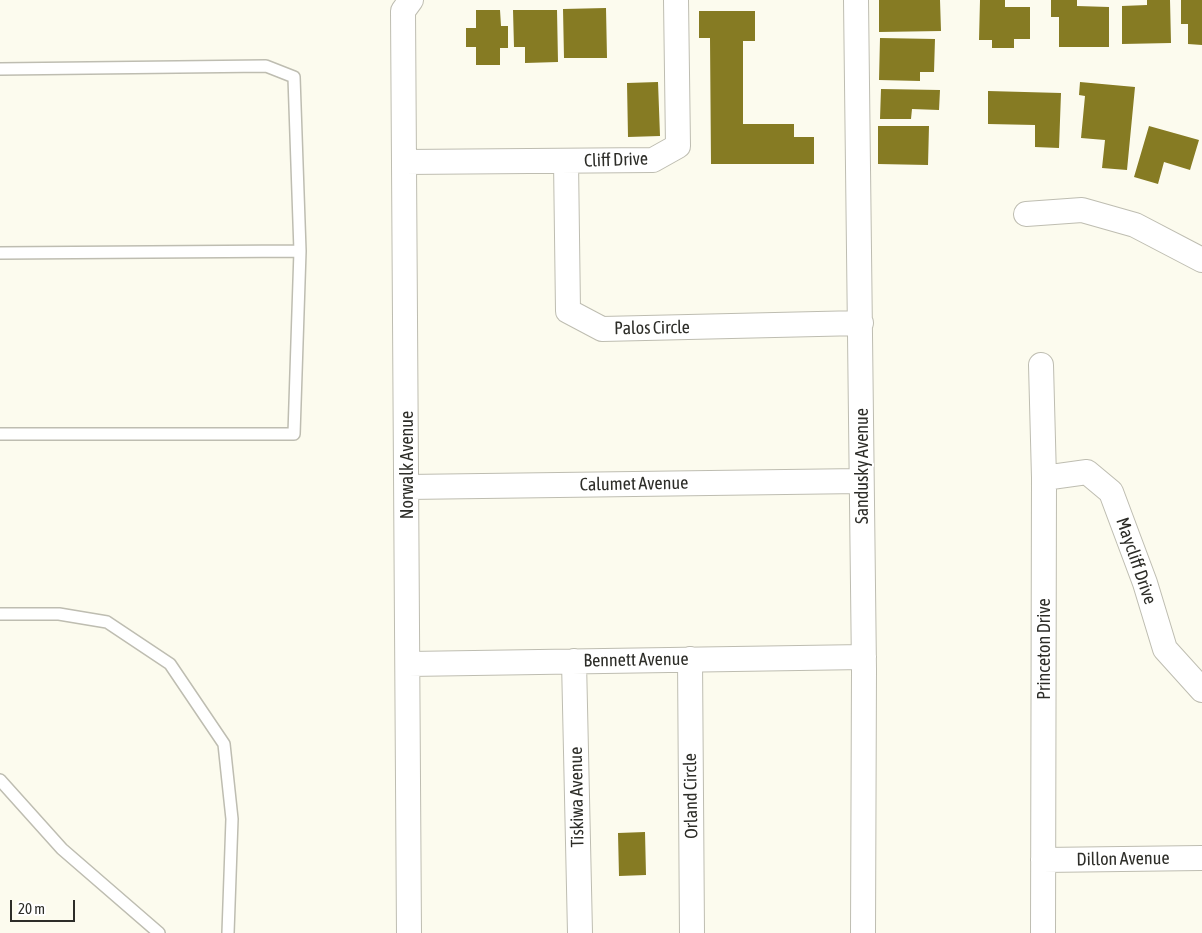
<!DOCTYPE html>
<style>
body{margin:0}
#map{position:relative;width:1202px;height:933px;overflow:hidden;background:#fcfbee;font-family:"Asap Condensed",sans-serif}
canvas{display:block}
.scale{position:absolute;left:10px;top:900px;width:65px;height:22px;box-sizing:border-box;border:2px solid #2d2d28;border-top:0;padding-left:6px;font-size:15px;line-height:18px;white-space:nowrap;color:#2d2d28;-webkit-text-stroke:4px #fff;paint-order:stroke}
</style>
<div id="map">
<canvas width="1202" height="933"></canvas>
<div class="scale">20 m</div>
</div>
<script>
const c = document.querySelector('canvas').getContext('2d');
c.lineJoin = 'round';
function fill(path, color) {
  c.fillStyle = color;
  c.fill(path, 'evenodd');
}
function strokePath(path, color, width, dash) {
  c.strokeStyle = color;
  c.lineWidth = width;
  c.lineCap = dash ? 'butt' : 'round';
  c.setLineDash(dash || []);
  c.stroke(path);
}
function drawText(font, color, halo, rows, align = 'center') {
  c.font = font + ' "Asap Condensed",sans-serif';
  c.lineWidth = 4;
  c.setLineDash([]);
  c.textBaseline = 'middle';
  c.strokeStyle = halo;
  c.fillStyle = color;
  for (const [text, x, y, turn = 0] of rows) {
    c.save();
    c.translate(x, y);
    c.rotate((+turn || 0) * Math.PI / 180);
    c.textAlign = isNaN(turn) ? turn : align;
    if (halo) c.strokeText(text, 0, 0);
    c.fillText(text, 0, 0);
    c.restore();
  }
}
fill(new Path2D(`
 M879 0H940L941 31 879 32Z
 M980 0H1005V7H1030V39H1014V48H992V40H979Z
 M1051 0H1077V6L1109 7V47H1059V17H1051Z
 M1147 0H1170L1171 43 1122 44V6L1147 5Z
 M1181 0H1202V45L1188 44V24H1181Z
 M606 8 607 58H564L563 9Z
 M476 10H500L501 26H508V48H500V65H476V47H466V28H476Z
 M513 10H557L558 62 525 63V47H514Z
 M699 11H755V41H743V124H794V137H814V164H711L710 38H699Z
 M880 38 935 39 934 72H920V81L879 80Z
 M658 82 660 136 628 137 627 83Z
 M1080 82 1135 87 1127 170 1102 168 1105 140 1081 138 1085 96 1079 95Z
 M881 89 940 90 939 110 912 109 911 119H880Z
 M988 91 1061 93 1059 148 1035 147V125L988 124Z
 M878 126H929L928 165 878 164Z
 M1149 126 1199 140 1190 170 1164 162 1158 184 1134 177Z
 M645 832 646 875 619 876 618 833Z`), '#867b23');
const lane = new Path2D(`
 M0 69 266 66 294 77 300 251 294 434H0
 M0 253 300 251
 M0 614H59L107 622 170 664 224 744 232 819 228 933
 M0 780 62 849 159 933`);
const street = new Path2D(`
 M856 0 864 669 863 933
 M566 161 568 311 602 329 861 323
 M405 162 653 160 678 146 676 0
 M1026 214 1082 210 1135 225 1202 260
 M1041 365 1044 478 1043 933
 M1044 478 1087 472 1111 492 1145 583 1165 649 1202 690
 M407 487 861 481
 M690 659 692 933
 M574 661 580 933
 M409 664 864 657
 M1043 860 1202 858
 M409 933 403 11 411 0`);
strokePath(lane, '#bebdb1', 14);
strokePath(street, '#bebdb1', 26);
strokePath(lane, '#fff', 11);
strokePath(street, '#fff', 24);
drawText('18px', '#2d2d28', '#fff', [
 ["Cliff Drive",616,160,-2],
 ["Palos Circle",652,328,-1],
 ["Norwalk Avenue",407,465,-90],
 ["Sandusky Avenue",862,466,-90],
 ["Calumet Avenue",634,484,-1],
 ["Maycliff Drive",1136,561,71],
 ["Princeton Drive",1044,649,-90],
 ["Bennett Avenue",636,660,-1],
 ["Orland Circle",691,796,-91],
 ["Tiskiwa Avenue",577,797,-91],
 ["Dillon Avenue",1123,859,-1]
]);
</script>
